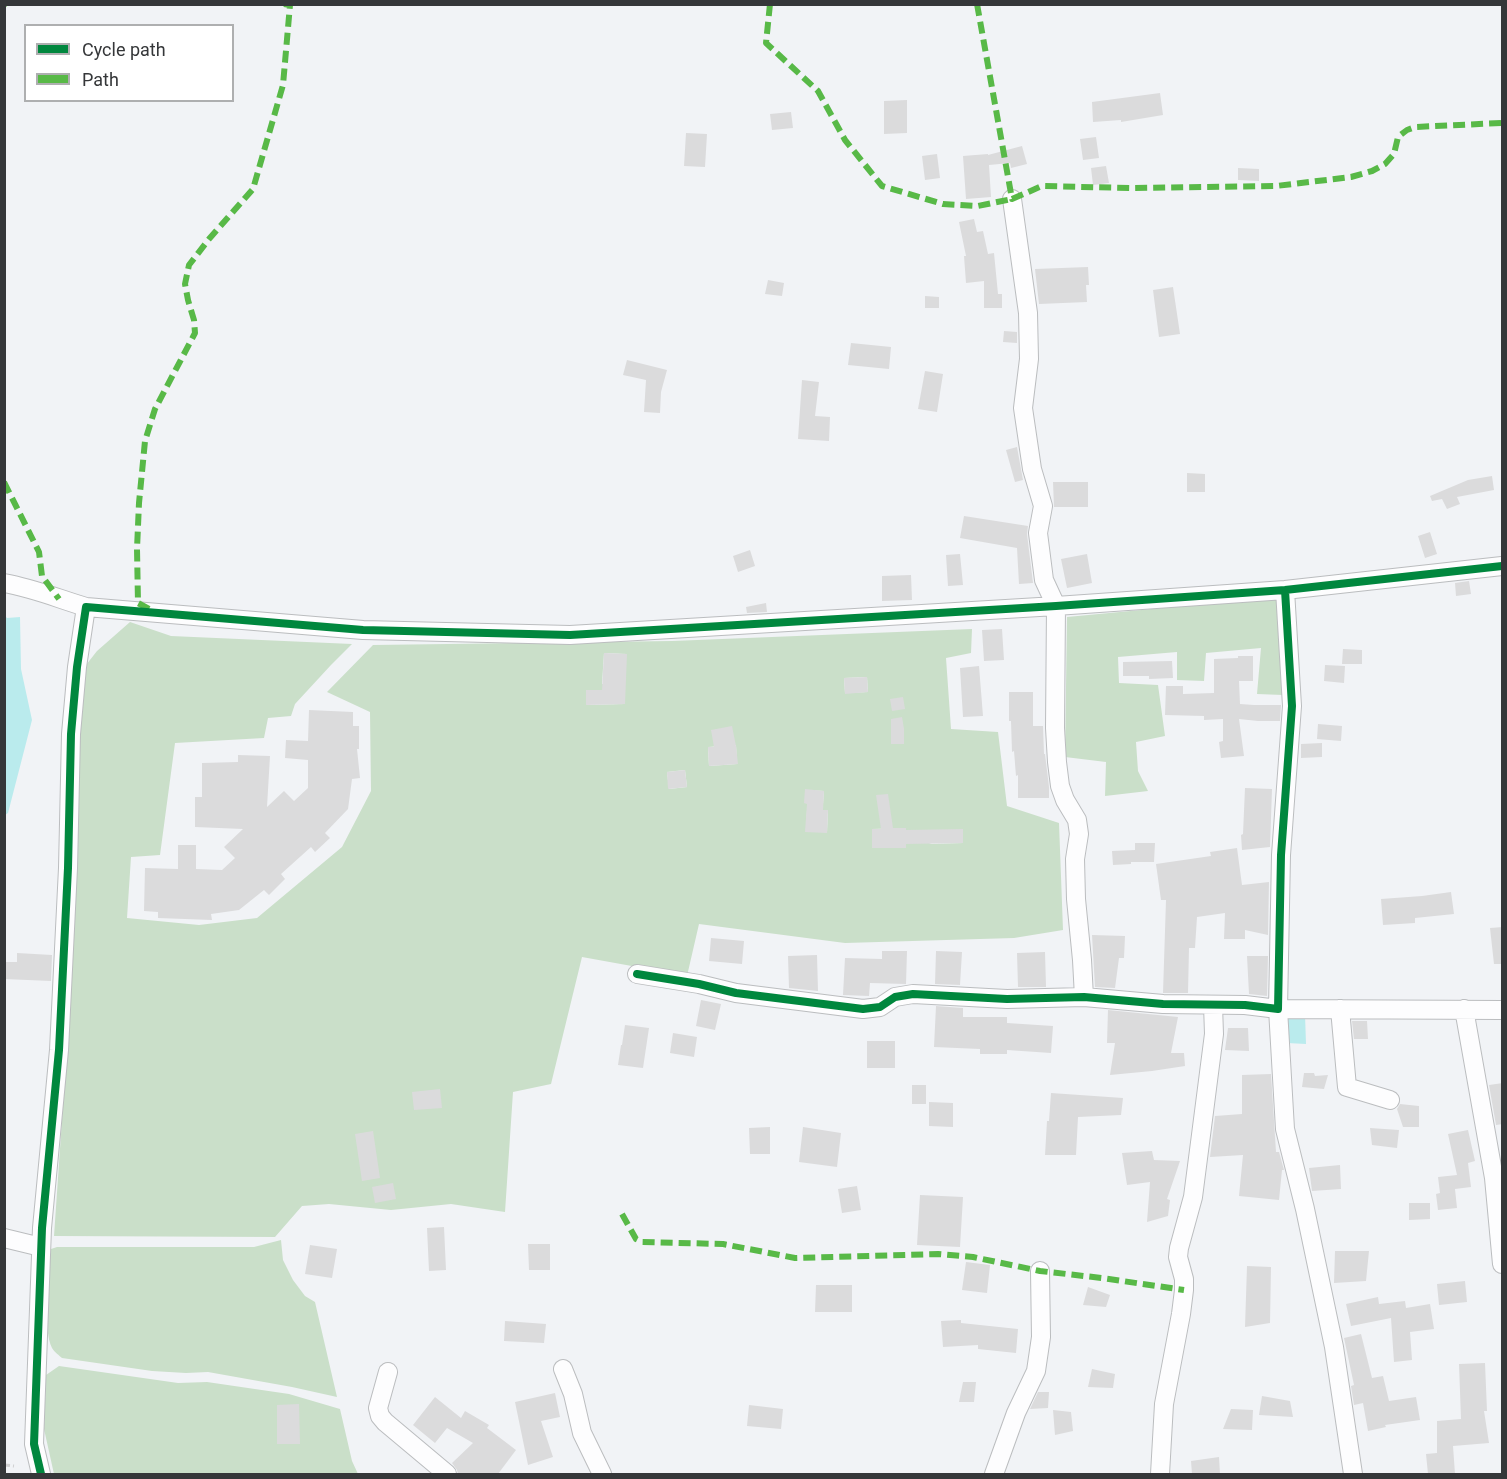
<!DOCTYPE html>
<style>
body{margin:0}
#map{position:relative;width:1507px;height:1479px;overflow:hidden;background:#f1f3f6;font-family:Roboto,sans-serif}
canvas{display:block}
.frame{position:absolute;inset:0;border:6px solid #353739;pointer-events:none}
.legend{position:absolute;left:24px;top:24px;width:210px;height:78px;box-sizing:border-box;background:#fff;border:2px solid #aeafb0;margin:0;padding:8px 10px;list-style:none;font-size:18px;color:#353739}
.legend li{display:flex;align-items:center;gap:12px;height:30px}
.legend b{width:30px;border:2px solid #aeafb0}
</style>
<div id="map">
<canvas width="1507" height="1479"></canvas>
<div class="frame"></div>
<ul class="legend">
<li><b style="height:8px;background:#00873e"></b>Cycle path</li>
<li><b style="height:8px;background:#58b947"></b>Path</li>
</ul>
</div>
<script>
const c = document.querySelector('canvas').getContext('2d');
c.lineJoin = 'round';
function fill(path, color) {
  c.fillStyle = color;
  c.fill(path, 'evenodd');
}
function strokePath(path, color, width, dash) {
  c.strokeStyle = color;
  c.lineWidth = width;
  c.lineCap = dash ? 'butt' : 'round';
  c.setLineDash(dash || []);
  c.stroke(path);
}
fill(new Path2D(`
 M1279 597 1283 695 1257 694 1261 648 1206 653 1204 681 1177 680V652L1118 657 1119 683 1158 685 1165 736 1136 742 1138 771 1148 791 1105 796 1106 762 1065 757 1067 617Z
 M130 622 171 636 352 644 331 665 295 704 291 716 268 718 264 738 175 743 160 855 131 857 127 918 199 925 257 918 342 847 371 791 370 712 327 692 373 645 672 641 972 629 971 653 946 658 951 729 998 732 1007 806 1059 823 1063 930 1014 938 845 943 699 924 687 976 582 957 551 1084 513 1092 505 1212 451 1204 391 1210 329 1204 302 1206 275 1237 54 1236 71 989 79 742 86 665 97 651ZM604 653 626 654 625 685 602 684ZM867 677 868 692 845 693 844 678ZM624 690V704L586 705V690ZM736 745 737 764 709 766 708 747ZM685 770 687 787 669 789 667 772ZM805 790 824 791 823 804 805 803ZM807 810H828L827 832H806ZM906 828V848H872V829ZM963 830V843L929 844Z
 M281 1240 283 1260 293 1280 305 1296 315 1302 337 1397 292 1387 208 1372 186 1373 152 1371 62 1358C59 1355 55 1353 52 1348 43 1331 47 1270 51 1249L57 1247H254Z
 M59 1366 178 1383 207 1382 289 1394 340 1409 352 1461 358 1474H54L44 1429 46 1375Z`), '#cadfc9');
fill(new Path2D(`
 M5 616 7 618 20 617 21 669 32 720 8 813 5 815Z
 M1286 1014H1305L1306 1044 1287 1043Z`), '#baebed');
fill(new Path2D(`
 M1160 93 1163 115 1121 122V120L1093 122 1092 102Z
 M907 100V133L884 134V101Z
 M791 112 793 128 772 130 770 114Z
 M686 133 707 134 705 167 684 166Z
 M1096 137 1099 158 1083 160 1080 139Z
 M1022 146 1027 164 1011 168 1010 163 989 165 991 197 966 199 963 156 988 154V155Z
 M937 154 940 178 925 180 922 156Z
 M1106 166 1109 183 1093 185 1091 168Z
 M1238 168 1259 169V181L1238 180Z
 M974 219 977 232 983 231 988 254 994 253 998 294H1002V308H984V281L966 283 964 256H966L959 222Z
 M1088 267 1089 285H1086L1087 302 1039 304 1035 269Z
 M768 280 784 283 782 296 765 294Z
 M1173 287 1180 334 1159 337 1153 290Z
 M925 296 939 297V308H925Z
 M1004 331 1017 332V343L1003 342Z
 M851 343 891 347 889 369 848 365Z
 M627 360 667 370 661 392 660 413 644 412 646 380 623 375Z
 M925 371 943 374 937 412 918 409Z
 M802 380 819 382 815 416 830 417 829 441 798 439Z
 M1017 447 1023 480 1015 482 1006 450Z
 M1187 473 1205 474V492H1187Z
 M1492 476 1494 490 1457 497 1460 504 1447 509 1442 499 1432 501 1430 496 1468 480Z
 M1053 482H1088V507H1054Z
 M964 516 1028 526 1027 534 1033 583 1019 584 1017 548 960 538Z
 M1430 532 1437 554 1425 558 1418 536Z
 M750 550 755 566 738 572 733 556Z
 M960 554 963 585 948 586 946 555Z
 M1087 554 1092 583 1067 588 1061 559Z
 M911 575 912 600 882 601V576Z
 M1469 581 1471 594 1456 596 1455 583Z
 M766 603 767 612 747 613 746 607Z
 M1002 629 1004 660 984 661 982 630Z
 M1343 649 1362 650V664H1342Z
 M604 653 627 654 625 704 586 705V690H602Z
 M1238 656H1253V681H1239L1240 704 1254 705H1281L1280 721H1258L1239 719 1244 756 1221 758 1219 742 1223 741V719L1204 720V716L1165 715 1166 686H1183V694L1214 693V659L1238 658Z
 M1172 661 1173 678 1149 679V676H1123V662Z
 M1325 665 1345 666 1344 683 1324 681Z
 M979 666 983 716 963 717 960 668Z
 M867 677 868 692 845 694 844 678Z
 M1009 692H1033V726H1043L1044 754H1045L1049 787V798H1018V775L1016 776 1014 751 1012 752 1011 721H1009Z
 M903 697 905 709 892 711 890 699Z
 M309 710 353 712V726H359V749H357L360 778 352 779 348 809 325 833 330 838 315 852 311 847 281 874 285 879 269 895 264 890 239 910 211 914 212 920 158 918V912L144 911 145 868 178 869V845H196V869L222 870 235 858 224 847 243 829 195 827V797H202V763L238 762V755L270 756 267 807 284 791 294 801 308 788V760L285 758 286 740 308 741Z
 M902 717 904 729V744H891V719Z
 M1318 724 1342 726 1341 741 1317 739Z
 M732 726 736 746 738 764 709 766 708 747H714L711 730Z
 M1322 743V757L1301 758V744Z
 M685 770 687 787 668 789 667 772Z
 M1245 788 1272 789 1270 847 1242 850 1241 835 1243 834Z
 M805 789 824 791 823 810H828L827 833 805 832 807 804 804 803Z
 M888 794 893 828H906V830L963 829V843L906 844V848H872V829H881L876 795Z
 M1135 843H1155L1154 862H1131V864L1113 865 1112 851 1135 850Z
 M1237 848 1242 885 1269 882 1268 935 1245 930V939H1224L1225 913 1197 917 1195 948H1189L1188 993H1163L1166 900H1161L1156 864 1211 856 1210 852Z
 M1451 892 1454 914 1415 918V923L1383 925 1381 899 1422 896Z
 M1503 927V964H1494L1490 928Z
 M1092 935 1125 936 1124 958H1119L1115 988 1095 987Z
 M711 938 744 941 742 964 709 961Z
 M882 951H907L906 984 870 983 869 996 843 995 845 958 882 959Z
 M936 951 962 952 960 985 935 984Z
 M1045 952 1046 987H1018L1017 953Z
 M17 953 52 955 51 981 4 979V962H17Z
 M817 955 818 991 789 988 788 956Z
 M1247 956H1268L1267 996 1249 994Z
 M701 1000 721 1004 715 1030 696 1026Z
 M936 1006 963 1008V1017H1007V1023L1053 1026 1051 1053 1007 1050V1054H980V1049L934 1047Z
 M1108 1010 1178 1017 1171 1053H1184L1185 1066 1152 1071 1110 1075 1115 1043H1107Z
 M1352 1021H1367L1368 1039H1354Z
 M625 1025 649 1028 643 1068 618 1065 621 1045H622Z
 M1228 1028H1248L1249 1051 1225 1050Z
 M673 1033 697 1037 694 1057 670 1053Z
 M867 1041H895V1068H867Z
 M1304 1073H1314L1315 1076 1328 1075 1324 1089 1302 1087Z
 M1271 1074 1276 1152H1279L1284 1170H1282L1279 1200 1239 1196 1243 1155 1210 1157 1215 1116 1242 1114V1075Z
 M1503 1083V1124L1496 1125 1489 1085Z
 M912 1085H926V1104H912Z
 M440 1089 442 1108 414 1110 412 1092Z
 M1051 1093 1123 1098 1121 1115 1078 1117 1076 1155H1045L1047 1121H1049Z
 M929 1102 953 1103V1127L929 1126Z
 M1400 1104 1419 1106V1127H1403L1397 1109Z
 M770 1127V1154H750L749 1128Z
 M803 1127 841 1133 837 1167 799 1162Z
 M1370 1128 1399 1130 1397 1148 1372 1145Z
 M1468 1130 1475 1161 1468 1163 1471 1187 1455 1189 1457 1208 1438 1210 1436 1194 1440 1193 1438 1177 1457 1175 1448 1134Z
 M373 1131 380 1178 362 1181 355 1134Z
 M1152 1151 1154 1160 1180 1161 1167 1199 1170 1200 1168 1216 1147 1222 1150 1182 1127 1185 1122 1153Z
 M1340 1165 1341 1189 1312 1191 1309 1168Z
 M393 1183 396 1199 375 1203 372 1187Z
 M857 1186 861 1210 842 1213 838 1189Z
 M920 1195 963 1197 960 1247 917 1245Z
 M1409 1203H1430V1219L1409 1220Z
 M444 1227 446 1270 429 1271 427 1228Z
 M528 1244H550V1270H529Z
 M310 1245 337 1249 332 1278 305 1274Z
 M1335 1251H1369L1366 1281 1334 1283Z
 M966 1262 990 1265 987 1293 962 1290Z
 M1247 1266 1271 1267 1270 1323 1245 1327Z
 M1465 1281 1467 1302 1439 1305 1437 1284Z
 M816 1285H852V1312H815Z
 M1088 1287 1110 1295 1106 1307 1083 1305Z
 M1378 1297 1379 1304 1405 1301 1406 1308 1430 1304 1434 1329 1410 1332 1412 1360 1394 1362 1391 1318 1351 1326 1346 1304Z
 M961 1320V1323L1018 1329 1016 1353 978 1349V1345L943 1347 941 1321Z
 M505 1321 546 1324 544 1343 504 1341Z
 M1361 1334 1372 1378 1383 1376 1389 1401 1416 1397 1420 1420 1385 1425 1386 1427 1368 1431 1363 1403 1354 1405 1351 1386 1354 1385 1344 1338Z
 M1485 1363 1487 1411H1484L1489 1443 1453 1446 1455 1474H1428L1426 1454 1437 1453V1421L1461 1419 1459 1364Z
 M1092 1369 1115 1374 1113 1388 1088 1387Z
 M963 1382H976L974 1402H959Z
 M1038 1392H1049L1048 1408 1030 1409Z
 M555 1393 560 1417 541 1421 553 1457 528 1465 515 1402Z
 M1262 1396 1290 1401 1293 1417 1259 1415Z
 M435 1397 461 1418 465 1411 489 1425 487 1428 516 1450 498 1474H458L457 1470 452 1463 473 1443 447 1428 435 1443 413 1425Z
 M299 1404 300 1444H277V1405Z
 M749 1405 783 1409 781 1429 747 1426Z
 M1231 1409 1253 1410 1252 1430 1223 1429Z
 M1053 1410 1071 1412 1073 1431 1055 1435Z
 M1219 1457 1220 1474H1192L1191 1461Z`), '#dbdbdc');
const street = new Path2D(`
 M1012 199 1028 313 1029 359 1023 408 1032 469 1043 506 1038 533 1044 580 1056 606 1055 728 1057 762 1060 786 1065 800 1077 820 1079 834 1075 859 1076 899 1082 960 1084 997
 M4 583C33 588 59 599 86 607
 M637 974 699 984 736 993 863 1009 880 1007 895 997 913 994 1007 999 1084 997 1163 1004 1245 1005 1278 1009 1281 855 1292 706 1285 590
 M1340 1009 1347 1087 1390 1100
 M1464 1009 1494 1178 1502 1264
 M4 1238 41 1247
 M563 1369 573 1394 582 1433 602 1474
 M388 1372 378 1408 380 1416 385 1422 447 1474
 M41 1474 34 1444 42 1228 59 1050 68 868 71 734 77 667 86 607 363 630 570 635 1056 606 1285 590 1502 566
 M994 1474 1016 1413 1036 1371 1041 1337 1040 1271
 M1160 1474 1164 1404 1181 1314 1184 1290V1279L1178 1257 1179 1248 1193 1197 1214 1034 1213 1005
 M1353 1474 1334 1347 1305 1209 1285 1129 1278 1009 1502 1010`);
strokePath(street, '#bbbdbf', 20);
strokePath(new Path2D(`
 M4 1465 14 1466`), '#d0d1d2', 3, [6, 3]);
strokePath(street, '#fdfdfe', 18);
strokePath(new Path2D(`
 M770 4 766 43 818 91 845 140 882 186 943 204 978 206 1012 199
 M977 4 1012 199 1042 186 1130 188 1276 186 1351 177 1372 171 1385 164 1394 154 1398 137 1407 130 1415 127 1502 123
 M4 5 5 4
 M4 482 39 552 42 576 59 599
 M149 609 138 603 137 549 139 503 145 441 155 409 195 333 194 320 188 300 185 284 189 265 209 239 253 189 283 85 290 5 284 4
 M622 1214 636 1239 642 1242 723 1244 795 1258 938 1254 973 1257 1040 1271 1102 1278 1184 1290`), '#58b947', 6, [12, 6]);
strokePath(new Path2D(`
 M637 974 699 984 736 993 863 1009 880 1007 895 997 913 994 1007 999 1084 997 1163 1004 1245 1005 1278 1009 1281 855 1292 706 1285 590
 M41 1474 34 1444 42 1228 59 1050 68 868 71 734 77 667 86 607 363 630 570 635 1056 606 1285 590 1502 566`), '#00873e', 8);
</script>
